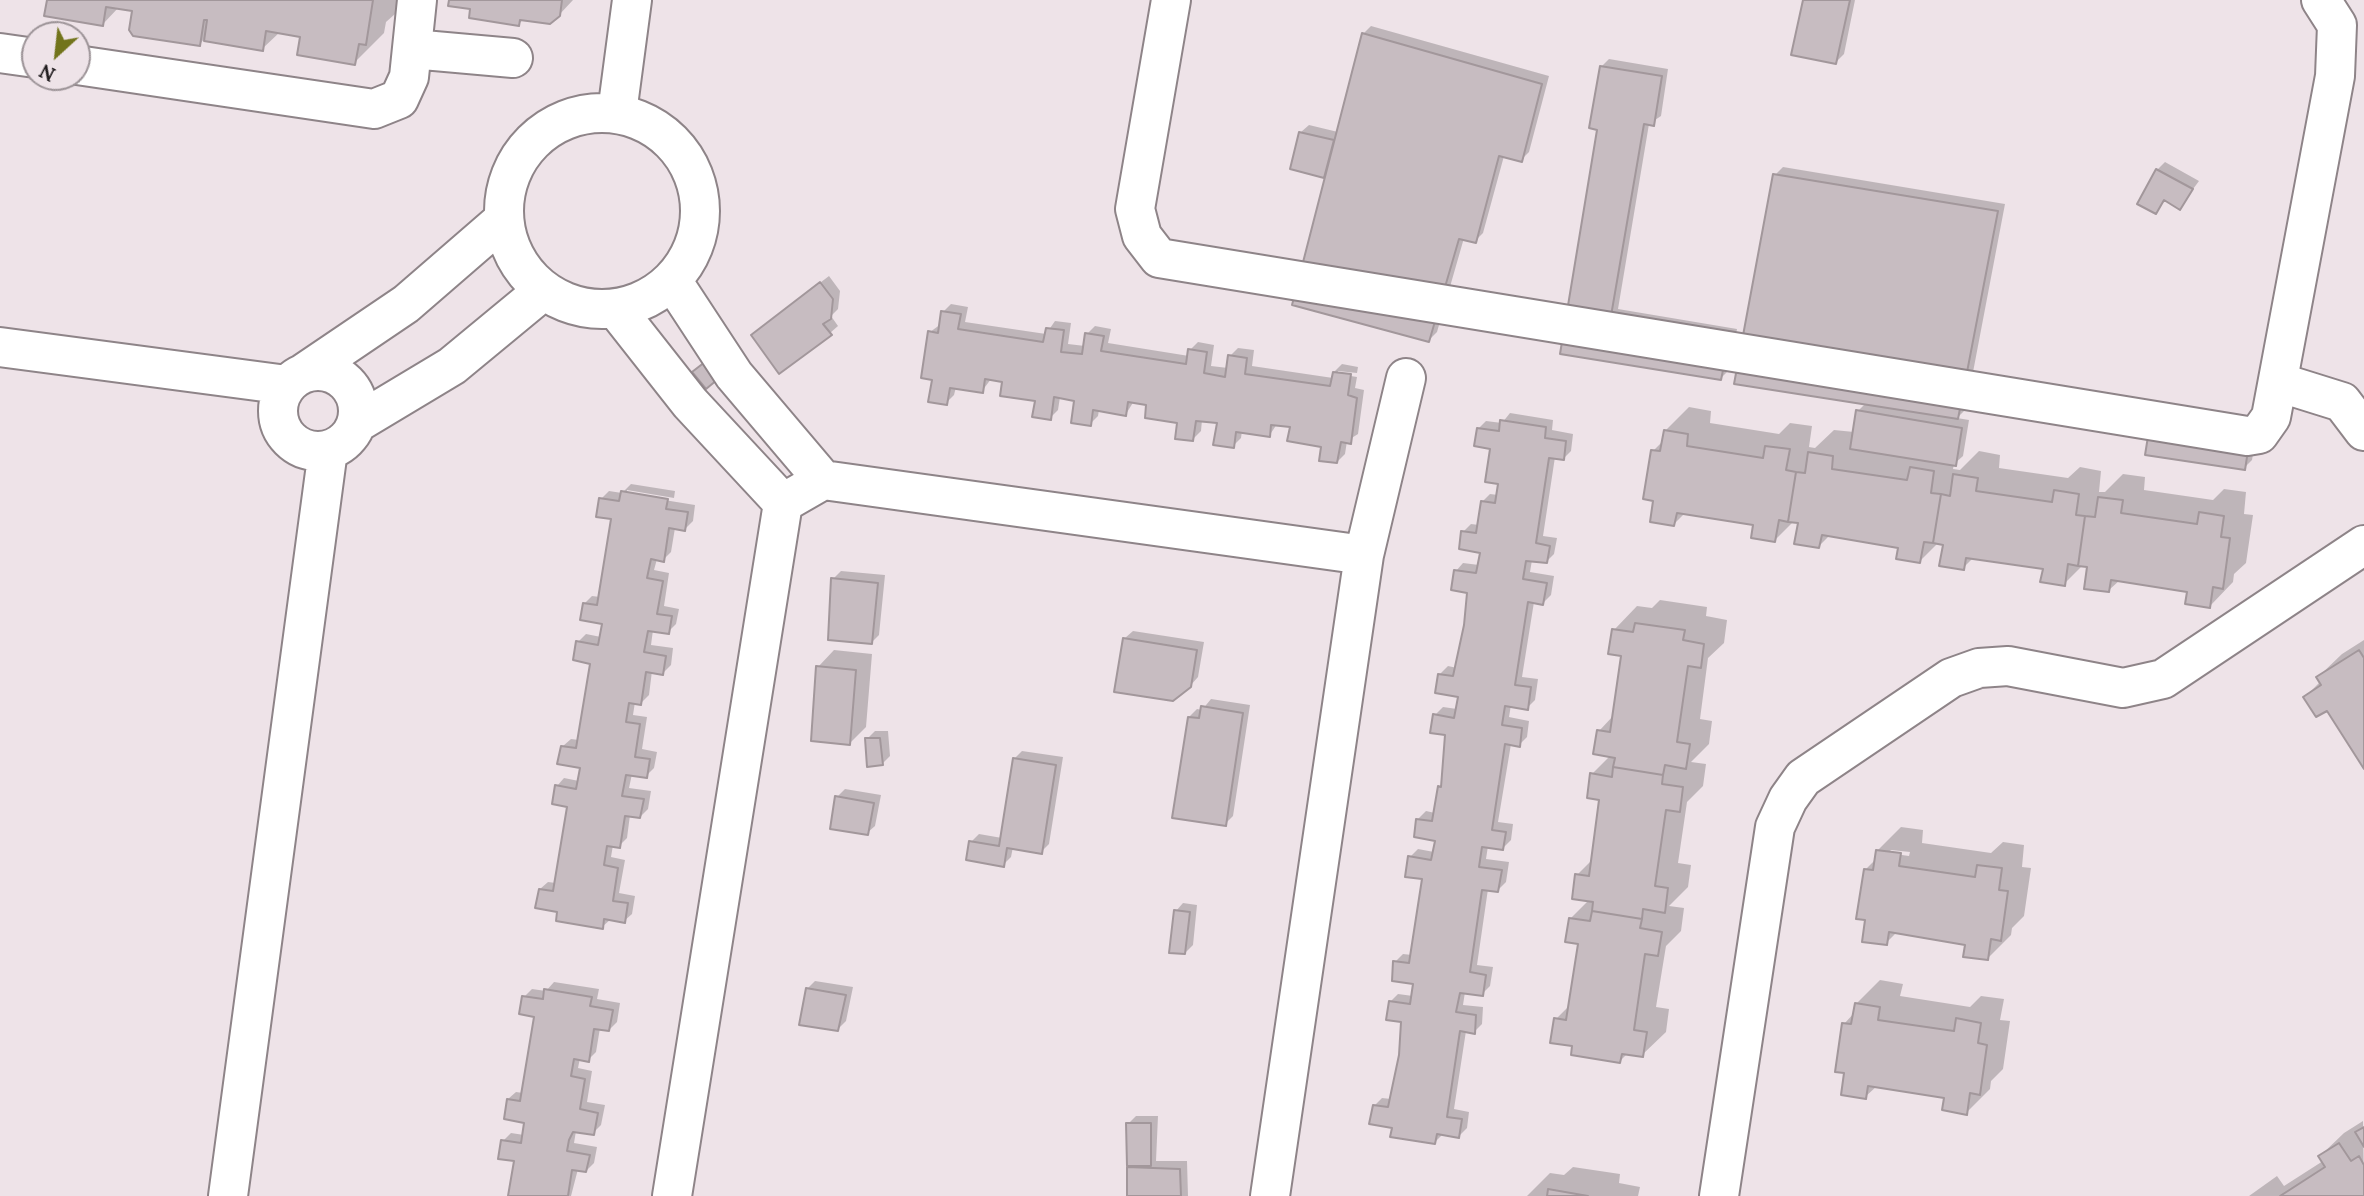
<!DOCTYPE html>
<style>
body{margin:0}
#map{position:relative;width:2364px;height:1196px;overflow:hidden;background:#eee3e8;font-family:Lora,serif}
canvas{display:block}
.north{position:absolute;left:21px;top:21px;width:70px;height:70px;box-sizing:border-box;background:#eee3e8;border:2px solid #9c9397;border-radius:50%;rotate:207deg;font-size:19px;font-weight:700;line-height:28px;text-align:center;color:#201c1e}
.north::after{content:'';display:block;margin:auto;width:24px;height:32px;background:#72741b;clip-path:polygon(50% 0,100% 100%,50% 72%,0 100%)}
</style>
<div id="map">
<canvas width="2364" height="1196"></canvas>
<div class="north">N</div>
</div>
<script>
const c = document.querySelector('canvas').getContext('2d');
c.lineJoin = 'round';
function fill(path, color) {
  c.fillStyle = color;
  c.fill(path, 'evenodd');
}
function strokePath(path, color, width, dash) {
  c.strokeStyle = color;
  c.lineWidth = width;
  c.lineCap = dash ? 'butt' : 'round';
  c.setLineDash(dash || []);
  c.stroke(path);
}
fill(new Path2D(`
 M49 0H397L395 14 386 22 384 33 354 63 302 36 280 32 262 49 204 39 200 44 134 9 119 7 103 24Z
 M451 0H573L559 15 524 18 519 24Z
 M1805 0H1855L1844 54 1836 62Z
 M1371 26 1549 76 1529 152 1521 160 1504 156 1483 233 1475 241 1464 238 1437 332 1429 340 1326 176 1292 168 1301 132 1309 125 1338 132 1363 34Z
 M1609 59 1668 69 1661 116 1649 124 1618 309 1737 329 1729 370 1721 378 1562 353 1599 128 1601 67Z
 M2165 162 2199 181 2179 208 2166 199 2156 212 2140 203 2157 170Z
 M1783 167 2005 204 1966 409 1957 418 1969 420 1963 456 1954 464 1953 469 1960 470 1979 451 2000 455 1999 468 2068 478 2080 467 2101 471 2099 492H2105L2123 474 2145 477 2144 490 2213 500 2224 489 2246 492 2244 514 2253 515 2246 563 2234 574 2233 582 2210 606 2189 590 2120 580 2109 590 2089 566 2083 565 2064 584 2045 568 1974 557 1963 568 1945 543 1939 542 1920 561 1900 546 1830 535 1819 546 1800 522 1794 521 1775 540 1754 523 1685 513 1674 524 1655 499 1653 451 1664 440 1665 431 1689 407 1711 411 1710 423 1779 434 1790 423 1812 426 1809 447 1815 448 1834 430 1854 432 1858 411 1866 403 1775 175Z
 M829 276 840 291 838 309 831 316 838 326 830 333 762 327Z
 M951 304 968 307 965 322 1046 334 1055 321 1071 323 1068 344 1085 346 1087 334 1095 326 1111 329 1108 343 1189 356 1190 350 1198 342 1214 345 1211 366 1228 368 1230 356 1238 348 1254 350 1252 366 1333 378 1334 372 1342 364 1358 367 1357 373 1338 371V374L1357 377 1355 388 1364 390 1358 434 1347 441 1345 454 1337 462 1323 445 1292 426 1277 424 1269 436 1242 431 1241 438 1233 446 1219 422 1202 420 1201 431 1193 439 1179 421 1148 404 1134 401 1126 414 1099 410 1098 416 1090 424 1076 400 1060 397 1058 410 1050 418 1037 400 1004 381 991 379 982 391 956 387 954 395 946 403 934 378 930 332 941 324 943 312Z
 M2188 409 2256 437 2252 460 2244 468Z
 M1510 413 1553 420 1552 430 1573 434 1571 451 1564 458 1555 457 1543 536 1557 538 1554 554 1546 562 1532 560 1530 572 1554 576 1551 595 1543 603 1534 602 1522 677 1538 679 1535 700 1527 708 1511 705 1509 717 1529 721 1527 737 1519 745 1511 744 1498 822 1513 824 1511 840 1503 848 1488 846 1486 859 1509 862 1506 882 1498 890 1488 889 1477 965 1493 967 1490 986 1482 994 1465 992 1463 1005 1483 1007 1482 1024 1474 1032 1466 1031 1454 1109 1469 1112 1467 1128 1459 1136 1443 1134 1435 1142 1394 1126 1375 1105 1382 1098 1391 1099 1400 1056 1403 1021 1390 1002 1398 994 1413 996 1415 983 1395 962 1403 954 1412 955 1424 878 1410 857 1418 849 1434 852 1437 839 1418 819 1426 811 1435 813 1443 784 1447 734 1435 715 1443 707 1457 709 1460 696 1440 674 1448 666 1457 668 1466 626 1469 591 1456 571 1463 563 1479 565 1482 552 1463 532 1471 524 1479 525 1482 502 1490 494 1498 495 1500 483 1492 448 1478 429 1486 421 1502 423Z
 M631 484 675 491 674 498 627 490V494L695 505 693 521 685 529 675 528 671 552 663 560 657 559 654 570 669 573 664 606 679 609 676 624 668 632 653 630 651 645 673 648 671 665 663 673 652 671 649 695 641 703 635 702 633 715 647 717 642 749 657 752 654 768 646 776 632 774 629 788 651 791 648 809 640 817 630 815 627 838 619 846 613 845 611 857 625 860 619 893 635 896 632 914 624 921 611 919 602 927 559 910 540 889 548 882 556 883 569 805 557 786 564 778 579 781 582 766 563 746 571 739 579 740 592 662 578 642 586 634 601 637 604 622 584 604 592 596 600 597 613 518 601 499 609 491 622 493Z
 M841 571 885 575 879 635 871 643 833 579Z
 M1660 600 1707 607 1706 616 1727 620 1724 643 1708 658 1700 719 1712 721 1709 744 1691 762 1706 764 1703 786 1687 802 1678 863 1691 865 1688 887 1669 906 1684 908 1681 931 1666 946 1656 1007 1669 1009 1666 1032 1642 1055 1628 1053 1620 1061 1574 1045 1556 1019 1571 1004 1580 942 1570 919 1589 900 1577 875 1593 859 1601 798 1592 774 1611 755 1599 731 1614 715 1623 654 1614 630 1637 606 1652 608Z
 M1133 631 1204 642 1198 677 1190 686 1125 638Z
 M2364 640V766L2328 708 2305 697 2321 681 2318 677 2342 654Z
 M834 650 872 654 866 727 850 743 818 667Z
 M1211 699 1250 705 1233 816 1225 824 1189 717 1197 709 1202 710Z
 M875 731H888L890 756 882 764 867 739Z
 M1022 751 1063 757 1049 844 1041 852 1013 847 1011 857 1003 865 971 842 979 834 1002 838 1014 759Z
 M845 789 881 795 875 826 867 833 837 797Z
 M1901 827 1923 830 1922 843 1991 853 2003 842 2024 845 2022 867 2031 868 2024 916 2012 928 2011 935 1987 959 1967 943 1897 932 1886 943 1867 919 1865 870 1876 859 1878 850ZM1891 850 1910 852 1909 856 1888 853Z
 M1183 903 1197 905 1193 945 1185 953 1176 911Z
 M1880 980 1903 984 1900 996 1970 1007 1981 996 2004 999 2000 1020 2010 1021 2003 1069 1991 1081 1990 1089 1966 1113 1946 1096 1877 1086 1865 1097 1846 1072 1844 1024 1855 1012 1856 1004Z
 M815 981 853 987 846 1021 838 1029 807 989Z
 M554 982 599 989 597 999 620 1003 617 1022 609 1030 600 1028 596 1052 588 1060 580 1058 578 1068 592 1071 587 1102 605 1105 601 1125 593 1133 576 1131 574 1143 597 1147 594 1163 586 1171 578 1169 571 1196H510L516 1160 503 1141 511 1133 524 1135 526 1121 508 1099 516 1092 523 1093 536 1016 524 997 532 989 546 991Z
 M1136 1116H1158L1156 1161H1187L1188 1196H1129L1128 1124Z
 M2363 1121 2364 1196H2249L2277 1176 2284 1186 2323 1161 2320 1156 2344 1133Z
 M1573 1167 1620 1174 1619 1183 1640 1187 1638 1196H1527L1550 1173 1564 1175Z`), '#0003');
const building = new Path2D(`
 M47 0H373L366 45 359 44 355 65 297 55 300 37 266 31 263 51 204 41 207 20H204L200 46 133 36 129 30 132 11 106 7 103 26 44 16Z
 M449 0H562L560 16 550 24 520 20 519 26 469 18 470 9 448 6Z
 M1803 0H1850L1836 64 1791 55Z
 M1362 33 1542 84 1522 162 1499 156 1476 243 1459 239 1429 342 1292 305Z
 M1600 66 1662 76 1654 126 1644 124 1611 316 1730 336 1721 380 1560 354 1597 130 1589 128Z
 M1299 132 1334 140 1324 178 1290 169Z
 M2156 169 2193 189 2180 210 2164 200 2156 214 2137 204Z
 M1773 174 1998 211 1958 419 1734 384Z
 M820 282 833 299 831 319 823 324 832 335 779 374 751 335Z
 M941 311 961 314 958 329 1043 342 1046 328 1064 330 1061 352 1082 354 1085 333 1104 336 1101 351 1186 364 1188 349 1207 352 1204 373 1225 377 1228 355 1247 358 1245 374 1330 386 1333 372 1351 374 1348 395 1357 398 1351 444 1341 442 1337 463 1319 461 1321 447 1287 441 1290 427 1271 425 1270 437 1236 432 1234 448 1213 445 1217 423 1196 421 1193 441 1175 439 1177 423 1145 418 1146 405 1128 402 1126 416 1093 410 1091 426 1071 423 1074 401 1054 397 1051 420 1032 417 1035 401 1000 396 1002 382 985 379 983 393 950 388 947 405 928 402 932 380 921 378 928 331 938 333Z
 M710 358 723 375 706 389 692 372Z
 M1856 410 1962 428 1956 466 1850 449Z
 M2152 412 2249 444 2245 470 2145 455Z
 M1500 420 1546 427 1545 438 1566 441 1564 460 1549 458 1536 543 1550 546 1547 563 1526 561 1523 579 1547 583 1543 605 1528 602 1515 685 1531 687 1528 710 1505 706 1502 725 1522 728 1520 747 1505 744 1492 830 1506 832 1503 850 1482 847 1479 867 1502 870 1498 892 1482 890 1470 972 1486 975 1483 996 1460 993 1456 1012 1476 1015 1475 1034 1460 1031 1447 1117 1462 1119 1459 1138 1437 1134 1435 1144 1390 1137 1392 1128 1369 1124 1373 1105 1388 1107 1399 1055 1401 1022 1386 1020 1389 1001 1410 1004 1413 984 1392 981 1393 961 1409 963 1422 879 1405 877 1408 856 1431 860 1435 841 1414 837 1416 819 1432 821 1438 786 1441 787 1445 735 1430 733 1433 714 1454 718 1458 697 1435 693 1438 674 1453 676 1464 625 1467 593 1451 590 1454 570 1476 573 1480 553 1459 549 1461 531 1476 533 1481 501 1495 503 1498 484 1485 482 1490 449 1474 446 1477 428 1499 431Z
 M1664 430 1688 434 1687 446 1763 458 1765 446 1790 449 1786 470 1796 472 1788 522 1779 520 1775 542 1751 538 1753 525 1677 513 1674 526 1650 522 1653 501 1643 499 1651 450 1660 451Z
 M1808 452 1833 456 1832 469 1907 480 1910 467 1934 471 1931 493 1941 494 1933 543 1924 542 1920 563 1896 559 1898 548 1822 535 1819 548 1794 544 1798 523 1788 522 1796 472 1805 473Z
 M1953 474 1978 478 1976 491 2052 502 2054 490 2079 494 2076 515 2085 516 2078 566 2068 564 2065 586 2040 582 2043 569 1966 558 1964 570 1939 566 1943 545 1933 543 1941 494 1950 496Z
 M621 491 668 499 666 509 688 512 685 531 669 528 664 562 651 559 647 578 663 581 657 614 672 616 669 634 648 631 644 652 666 656 663 675 646 672 641 705 629 703 626 722 640 724 635 757 650 759 647 778 626 775 622 796 644 799 640 818 625 816 620 848 607 846 604 865 618 868 613 901 628 903 625 923 604 919 603 929 556 921 557 912 535 908 539 889 553 891 567 807 552 804 555 785 576 789 580 768 557 764 561 746 576 748 590 664 573 660 576 641 598 645 602 624 580 620 583 603 597 605 611 519 596 517 599 498 619 501Z
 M2098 497 2123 500 2121 513 2197 524 2199 512 2224 516 2221 537 2230 538 2223 589 2213 587 2210 608 2185 604 2187 592 2111 580 2109 592 2084 589 2087 567 2078 566 2085 516 2095 517Z
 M831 578 878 583 872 644 828 640Z
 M1635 623 1685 630 1683 640 1704 644 1701 668 1688 666 1677 742 1690 744 1686 769 1665 765 1663 775 1613 767 1615 758 1593 754 1597 730 1610 732 1621 656 1608 654 1612 629 1633 632Z
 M1123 638 1197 650 1191 687 1173 701 1114 692Z
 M2359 650 2364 658V769L2327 711 2316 717 2303 697 2321 685 2316 677Z
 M816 666 856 670 850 745 811 741Z
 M1201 706 1243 713 1226 826 1172 818 1188 717 1199 718Z
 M865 738H880L883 765 867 767Z
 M1013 758 1056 765 1042 854 1007 848 1004 867 966 860 969 841 999 846Z
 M1613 767 1663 775 1662 784 1683 787 1680 812 1666 810 1655 886 1668 888 1665 913 1643 909 1642 919 1592 911 1593 902 1572 899 1575 874 1589 876 1599 800 1587 798 1590 773 1612 777Z
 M835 796 874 803 868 835 830 829Z
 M1876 850 1901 853 1899 866 1975 877 1977 865 2002 868 1999 890 2008 891 2001 941 1991 939 1988 960 1963 957 1965 945 1889 932 1887 945 1862 942 1865 920 1856 919 1864 869 1873 870Z
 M1174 910 1190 912 1185 954 1169 953Z
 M1592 911 1642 919 1640 928 1662 932 1658 956 1645 954 1634 1030 1647 1032 1643 1057 1622 1054 1620 1063 1571 1055 1572 1046 1550 1043 1554 1018 1566 1020 1578 944 1565 942 1569 918 1590 921Z
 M806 988 846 995 838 1031 799 1025Z
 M544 989 592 997 590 1006 613 1010 609 1031 594 1029 589 1062 574 1059 571 1076 585 1079 580 1109 598 1113 594 1135 573 1132 569 1140 567 1151 590 1155 586 1172 572 1170 568 1196H508L514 1161 498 1159 501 1140 521 1143 524 1123 504 1119 507 1099 520 1101 534 1017 519 1014 522 996 543 999Z
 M1855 1003 1880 1007 1878 1020 1954 1031 1956 1018 1981 1023 1978 1043 1987 1045 1980 1095 1970 1093 1967 1115 1942 1110 1944 1098 1868 1086 1866 1099 1841 1095 1844 1073 1835 1072 1842 1023 1851 1024Z
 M1126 1123H1151V1166H1127Z
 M2364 1127V1147L2355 1132Z
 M2339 1143 2351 1161 2359 1156 2364 1165V1196H2280L2325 1167 2318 1156Z
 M1127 1167 1180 1169 1181 1196H1127Z
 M1548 1189 1588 1196H1547Z`);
fill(building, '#c7bcc1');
strokePath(building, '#a2979b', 2);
const minor = new Path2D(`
 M1171 0 1135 209 1142 236 1159 258 2247 436 2259 434 2271 417 2335 76 2337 25 2321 0
 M412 49 513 58
 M0 53 35 58
 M77 65 374 109 399 99 409 77 417 0
 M617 113 632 0
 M504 211a98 98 0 1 1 196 0a98 98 0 1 1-196 0Z
 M673 282 734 375 823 480
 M616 309 690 403 783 503
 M0 347 287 385
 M278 411a40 40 0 1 1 80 0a40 40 0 1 1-80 0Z
 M304 373 406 304 503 220
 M2278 382 2342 402 2364 431
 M357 423 452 366 544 290
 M783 503 823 480 1364 555
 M228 1196 328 450
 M672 1196 783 503
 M1270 1196 1364 555 1406 378
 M1719 1196 1775 827 1788 799 1803 778 1951 678 1979 668 2008 666 2123 688 2163 679 2364 545`);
strokePath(minor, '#8e8488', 42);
strokePath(minor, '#fff', 38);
</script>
